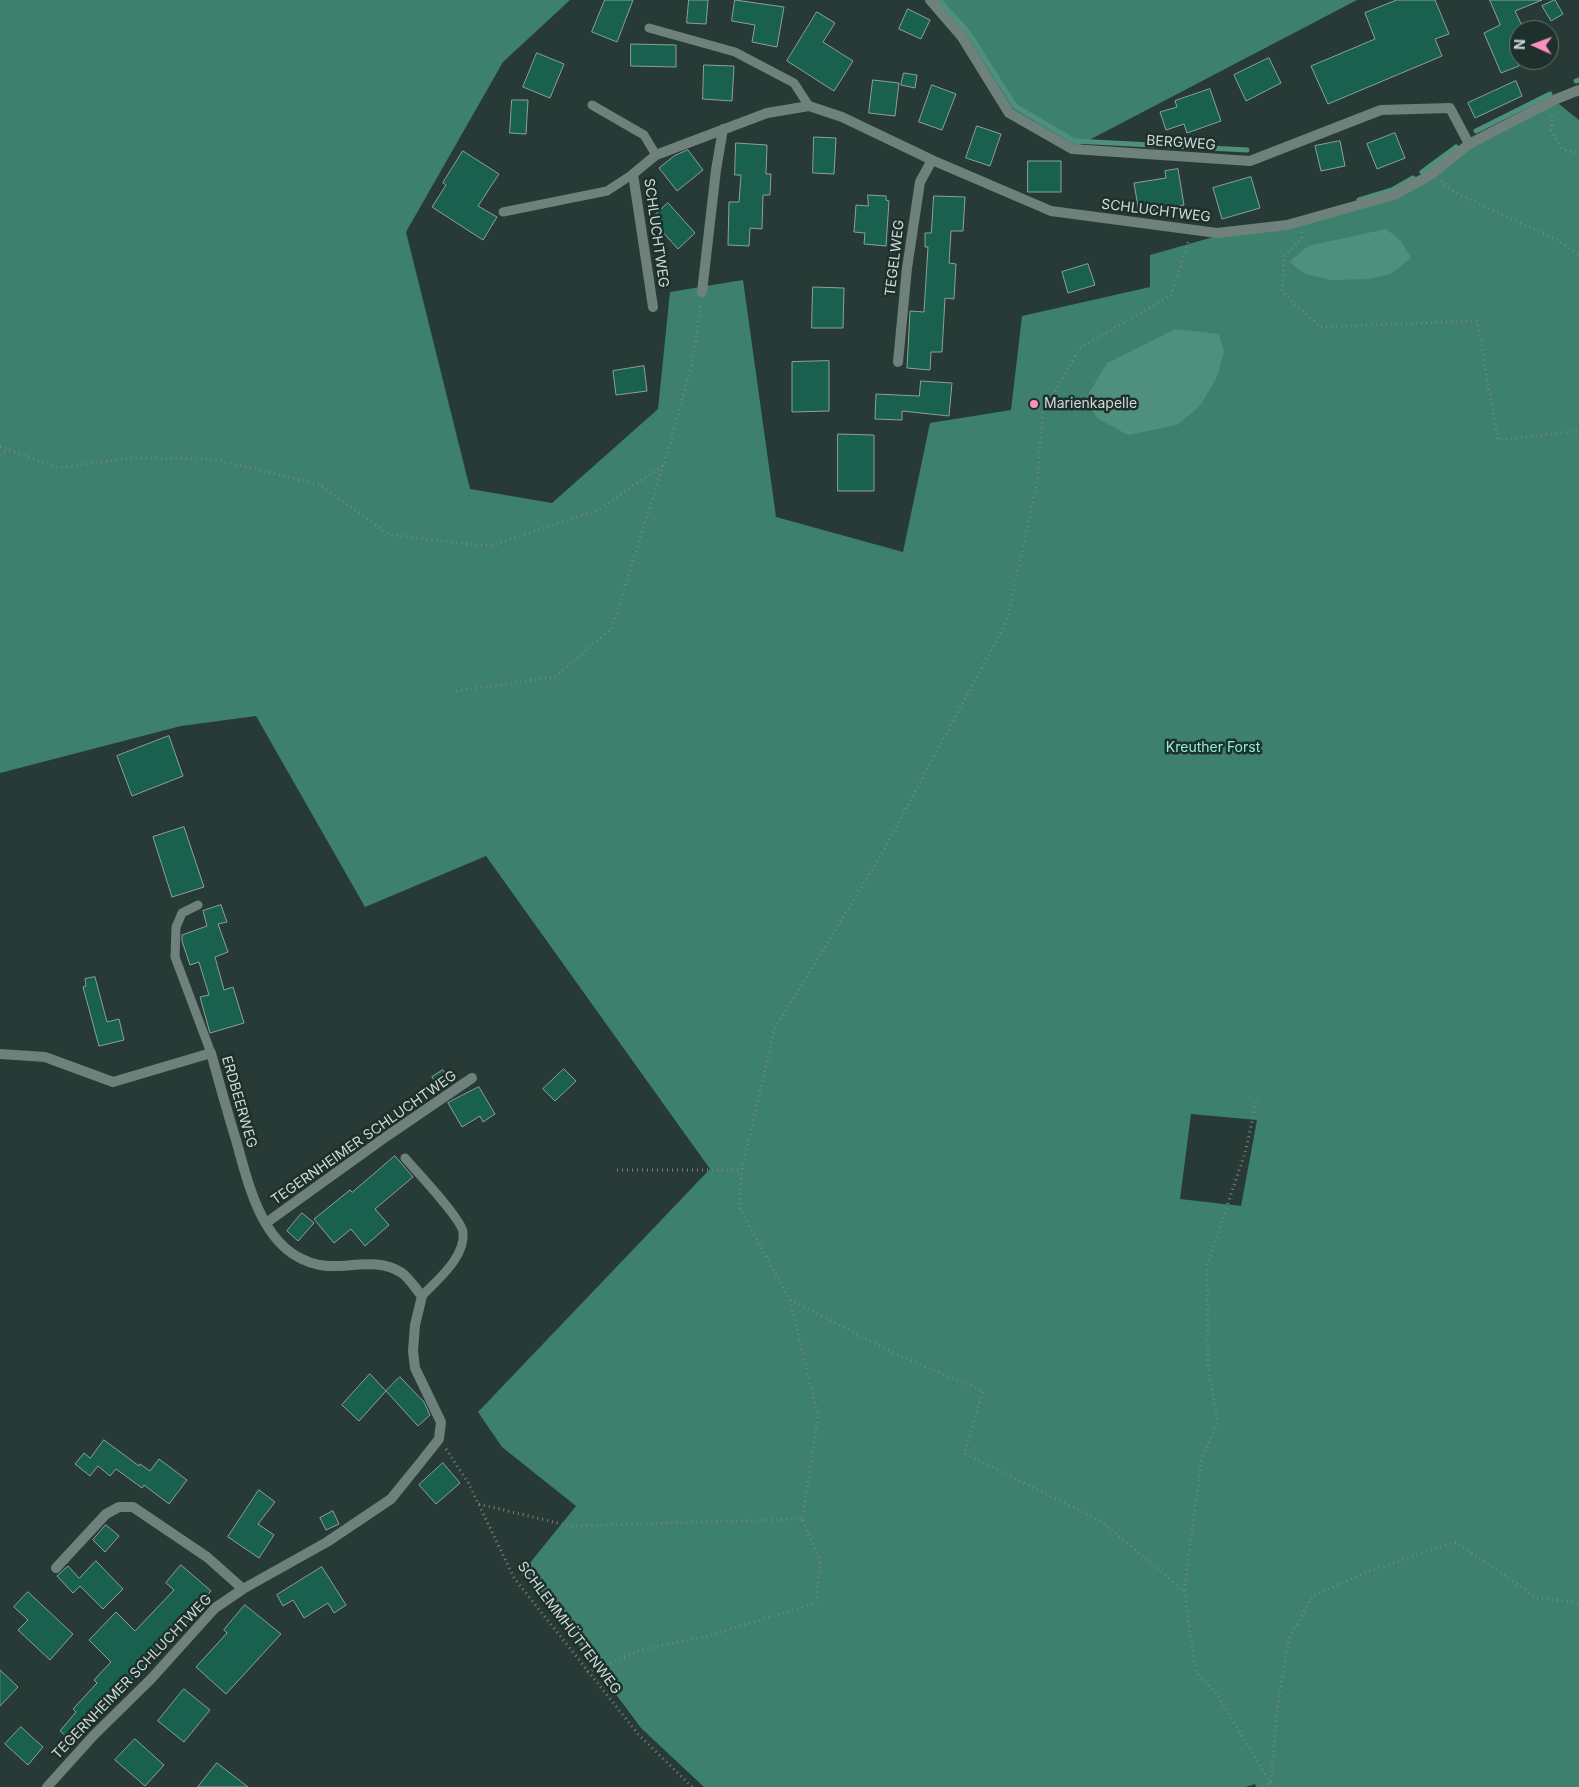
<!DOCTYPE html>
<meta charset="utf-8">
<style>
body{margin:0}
#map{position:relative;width:1579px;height:1787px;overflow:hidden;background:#283a35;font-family:Inter,sans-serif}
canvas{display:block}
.north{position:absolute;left:1509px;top:20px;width:50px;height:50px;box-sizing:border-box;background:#1e302b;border:1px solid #657470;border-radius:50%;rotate:272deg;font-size:14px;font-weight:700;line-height:20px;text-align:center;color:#d0dbd7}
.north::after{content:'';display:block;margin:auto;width:18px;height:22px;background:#fd8ebf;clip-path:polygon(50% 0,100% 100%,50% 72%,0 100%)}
</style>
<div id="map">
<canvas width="1579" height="1787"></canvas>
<div class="north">N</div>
</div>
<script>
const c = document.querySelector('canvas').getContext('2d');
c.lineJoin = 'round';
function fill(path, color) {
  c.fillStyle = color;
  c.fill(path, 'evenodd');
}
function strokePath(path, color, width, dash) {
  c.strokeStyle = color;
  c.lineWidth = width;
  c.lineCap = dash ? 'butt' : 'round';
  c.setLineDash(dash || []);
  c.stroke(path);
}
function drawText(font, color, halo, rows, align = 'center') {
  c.font = font + ' Inter,sans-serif';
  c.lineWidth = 5;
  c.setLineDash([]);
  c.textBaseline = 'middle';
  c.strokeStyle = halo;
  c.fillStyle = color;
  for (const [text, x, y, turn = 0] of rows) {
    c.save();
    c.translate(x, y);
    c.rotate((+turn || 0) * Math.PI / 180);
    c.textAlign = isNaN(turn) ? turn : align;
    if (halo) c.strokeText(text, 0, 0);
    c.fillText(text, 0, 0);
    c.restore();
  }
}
fill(new Path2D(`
 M0 0H570L503 62 406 232 470 489 552 503 658 409 670 292 743 280 776 517 903 552 930 423 1011 410 1022 316 1150 287V255L1217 236 1287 225 1394 195 1469 144 1554 100 1579 120V1787H1256L1255 1784 1246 1787H704L641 1728 580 1646 521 1574 576 1506 502 1447 478 1412 710 1169 486 856 365 907 256 716 181 726 0 773ZM1191 1114 1257 1120 1241 1206 1180 1199Z
 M935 0H1357L1072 149 1009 113Z`), '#3d806e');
fill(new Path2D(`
 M1386 229 1400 240 1411 258 1391 274 1368 279 1331 280 1305 274 1289 262 1308 246Z
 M1175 329 1219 334 1224 351 1218 375 1200 406 1177 425 1128 435 1097 418 1086 398 1107 363Z`), '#4e907d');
strokePath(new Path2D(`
 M939 0 968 32 1015 106 1074 141 1247 150
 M1576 81 1579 80
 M1476 131 1550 94
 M1422 172 1456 147
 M1359 200 1392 190 1413 178`), '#4e907d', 5);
const building = new Path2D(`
 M605 0H633L617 42 592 32Z
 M689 0H708L706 24 687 23Z
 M735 0 784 7 777 47 752 42 755 25 732 21Z
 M1397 0H1435L1449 34 1435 39 1442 56 1328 104 1311 66 1375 39 1365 13Z
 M1490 0H1542L1515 11 1524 30H1519V66L1501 73 1484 33 1500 25Z
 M1555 0 1563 14 1551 21 1542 6Z
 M908 9 930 20 921 39 899 29Z
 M817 12 835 23 823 42 853 61 834 91 787 61Z
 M631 44 676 45V67L631 66Z
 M537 53 564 64 550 98 523 87Z
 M1269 58 1281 83 1246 101 1234 75Z
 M704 65 734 66 732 101 703 99Z
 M904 73 917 75 915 88 901 85Z
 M873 80 899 83 895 116 869 113Z
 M1516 81 1522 96 1475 118 1468 103Z
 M932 85 956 94 942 130 919 122Z
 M1210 89 1221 121 1187 133 1184 124 1166 130 1160 112 1177 107 1175 101Z
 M512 100H528L526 134 510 133Z
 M977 126 1001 134 990 166 966 158Z
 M1395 133 1405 158 1377 169 1367 144Z
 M814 137 836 138 834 174 813 173Z
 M1340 141 1345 166 1321 171 1315 146Z
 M736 143 767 145 766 174H771L770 195H763L762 229 750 228 749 246 728 245 729 202H739L741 175H735Z
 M688 150 703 170 677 191 659 168 674 156Z
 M463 151 499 174 478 206 497 217 483 240 432 207 446 185 443 183Z
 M1028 161H1061V192H1028Z
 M1178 169 1184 205 1139 213 1134 183 1166 178 1165 171Z
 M1251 177 1260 208 1222 219 1213 188Z
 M868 195 886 196V200L889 201 886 246 864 244 865 233 854 232 856 205 868 206Z
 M934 196 965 197 963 231H951L949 263 956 264 954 299 945 298 942 352H931L930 370 907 368 910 311 924 312 928 247H925V233H931Z
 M668 203 695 233 678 249 651 219Z
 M1088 264 1095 285 1068 293 1062 272Z
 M813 287 844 288 843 328H812Z
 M829 361V411L792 412V362Z
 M644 366 647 391 616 395 613 371Z
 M921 381 952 383 949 416 902 411V420L875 419 876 394 919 396Z
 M838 434 874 435V491H838Z
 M169 736 183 776 132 796 117 756Z
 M184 827 204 887 172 897 153 837Z
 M221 905 227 922 218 924 228 952 215 957 224 990 233 987 244 1023 210 1033 200 997 209 995 199 962 190 965 182 941V935L207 926 203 911Z
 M95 977 107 1022 119 1019 124 1040 99 1046 83 987 86 986 85 979Z
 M564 1069 576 1081 555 1101 543 1089Z
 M443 1070 452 1083 441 1091 432 1077Z
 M479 1087 495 1114 483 1122 480 1116 462 1127 448 1103Z
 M395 1156 413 1177 375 1209 389 1225 365 1246 351 1229 334 1243 314 1219 350 1190 352 1192Z
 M302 1213 314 1223 298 1241 287 1231Z
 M370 1374 386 1391 359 1421 342 1405Z
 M400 1377 424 1402 430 1415 418 1426 386 1391Z
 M104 1440 139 1466 140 1464 150 1471 159 1459 187 1480 169 1504 144 1485 142 1488 116 1469 110 1476 98 1466 90 1476 75 1464 84 1453 90 1458Z
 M443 1463 460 1483 436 1504 419 1485Z
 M259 1490 275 1502 258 1524 274 1535 259 1558 228 1537Z
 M333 1511 339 1524 326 1530 320 1518Z
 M106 1525 119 1536 105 1552 93 1540Z
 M96 1561 123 1589 103 1609 80 1586 73 1593 57 1576 68 1566 79 1578Z
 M181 1565 211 1591 187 1618 189 1620 172 1638 169 1635 136 1676 73 1742 60 1731 76 1712 73 1709 97 1683 94 1680 111 1662 89 1640 116 1612 135 1631 174 1590 166 1583Z
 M322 1567 346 1605 334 1613 328 1603 304 1618 293 1600 283 1606 277 1595Z
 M28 1592 73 1634 50 1660 18 1630 28 1620 14 1607Z
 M245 1605 281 1634 226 1694 196 1667 227 1633 224 1630Z
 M0 1670 18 1687 0 1706Z
 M184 1689 210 1710 184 1742 158 1721Z
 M21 1727 43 1747 28 1765 5 1744Z
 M135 1739 164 1765 145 1786 115 1760Z
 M217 1763 248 1787H198Z`);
fill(building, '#19604f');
strokePath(building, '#8ca19a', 1);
strokePath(new Path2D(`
 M1552 115 1551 130 1562 149 1579 153
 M1441 181 1456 193 1559 241 1579 255
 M1302 232V238L1284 257 1282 292 1320 327 1477 321 1498 440 1579 431
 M0 447 61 468 130 458 212 459 318 484 390 535 490 546 598 510 664 465 692 364 701 302
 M0 456 8 450
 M456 691 555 677 612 628 663 465
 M617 1170H742
 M790 1300 894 1353 983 1391 964 1453 1101 1521 1184 1591 1196 1672 1216 1693 1273 1787
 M446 1449 469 1484 514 1578 638 1734 692 1787
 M479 1504 570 1526 802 1519
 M1184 1590 1202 1457 1218 1421 1208 1367 1207 1265 1246 1150 1257 1098
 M587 1672 645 1649 708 1636 816 1603 820 1560 802 1519 818 1417 790 1300 739 1207 742 1170 774 1030 880 857 1007 621 1037 483 1043 413 1079 349 1171 295 1188 242
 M1263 1787 1271 1782 1277 1708 1289 1639 1313 1595 1370 1571 1456 1542 1537 1598 1579 1603`), '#768581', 3, [1, 4]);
strokePath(new Path2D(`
 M649 28 735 52 794 83 809 106
 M592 105 644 135 656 155
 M503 212 607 191 633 174
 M198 905 182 913 176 927 175 957 211 1053
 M405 1158C416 1171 461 1218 463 1232 466 1257 437 1280 422 1296`), '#6e817b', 9);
strokePath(new Path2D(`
 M930 0 962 37 1009 113 1072 149 1250 161 1381 110 1450 108 1469 144
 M702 292 716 170 723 129
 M653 307 633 174 656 155 767 113 809 106 842 117 932 160 1051 211 1217 233 1287 225 1394 195 1432 174 1469 144 1554 100 1579 90
 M898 362 907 268 920 182 932 160
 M0 1054 45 1057 113 1082 211 1053C219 1082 227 1111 236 1140 250 1190 265 1261 328 1266 353 1267 379 1258 402 1273 409 1278 416 1289 422 1296L415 1325 413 1351 415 1368 441 1422 439 1439 420 1463 391 1499 327 1542 243 1589 215 1608 151 1679 94 1735 47 1787
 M266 1223 387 1136 472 1078
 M56 1568 106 1514 119 1507H133L207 1557 243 1589`), '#6e817b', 10);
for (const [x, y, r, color] of [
 [1034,404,5,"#fd8ebf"]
]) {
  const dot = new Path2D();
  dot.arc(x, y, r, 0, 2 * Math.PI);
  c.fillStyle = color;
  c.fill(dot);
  strokePath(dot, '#1e302b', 2);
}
drawText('14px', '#d0dbd7', '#1e302b', [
 ["BERGWEG",1181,143,4],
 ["SCHLUCHTWEG",1156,211,7],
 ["SCHLUCHTWEG",656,233,82],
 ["TEGELWEG",895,258,-83],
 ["ERDBEERWEG",239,1102,74],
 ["TEGERNHEIMER SCHLUCHTWEG",364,1138,-35],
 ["SCHLEMMHÜTTENWEG",569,1628,53],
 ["TEGERNHEIMER SCHLUCHTWEG",132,1677,-46]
]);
drawText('14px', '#d0dbd7', '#1e302b', [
 ["Marienkapelle",1044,404]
], 'left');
drawText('14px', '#8df2d5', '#1e302b', [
 ["Kreuther Forst",1213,748]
]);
</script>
